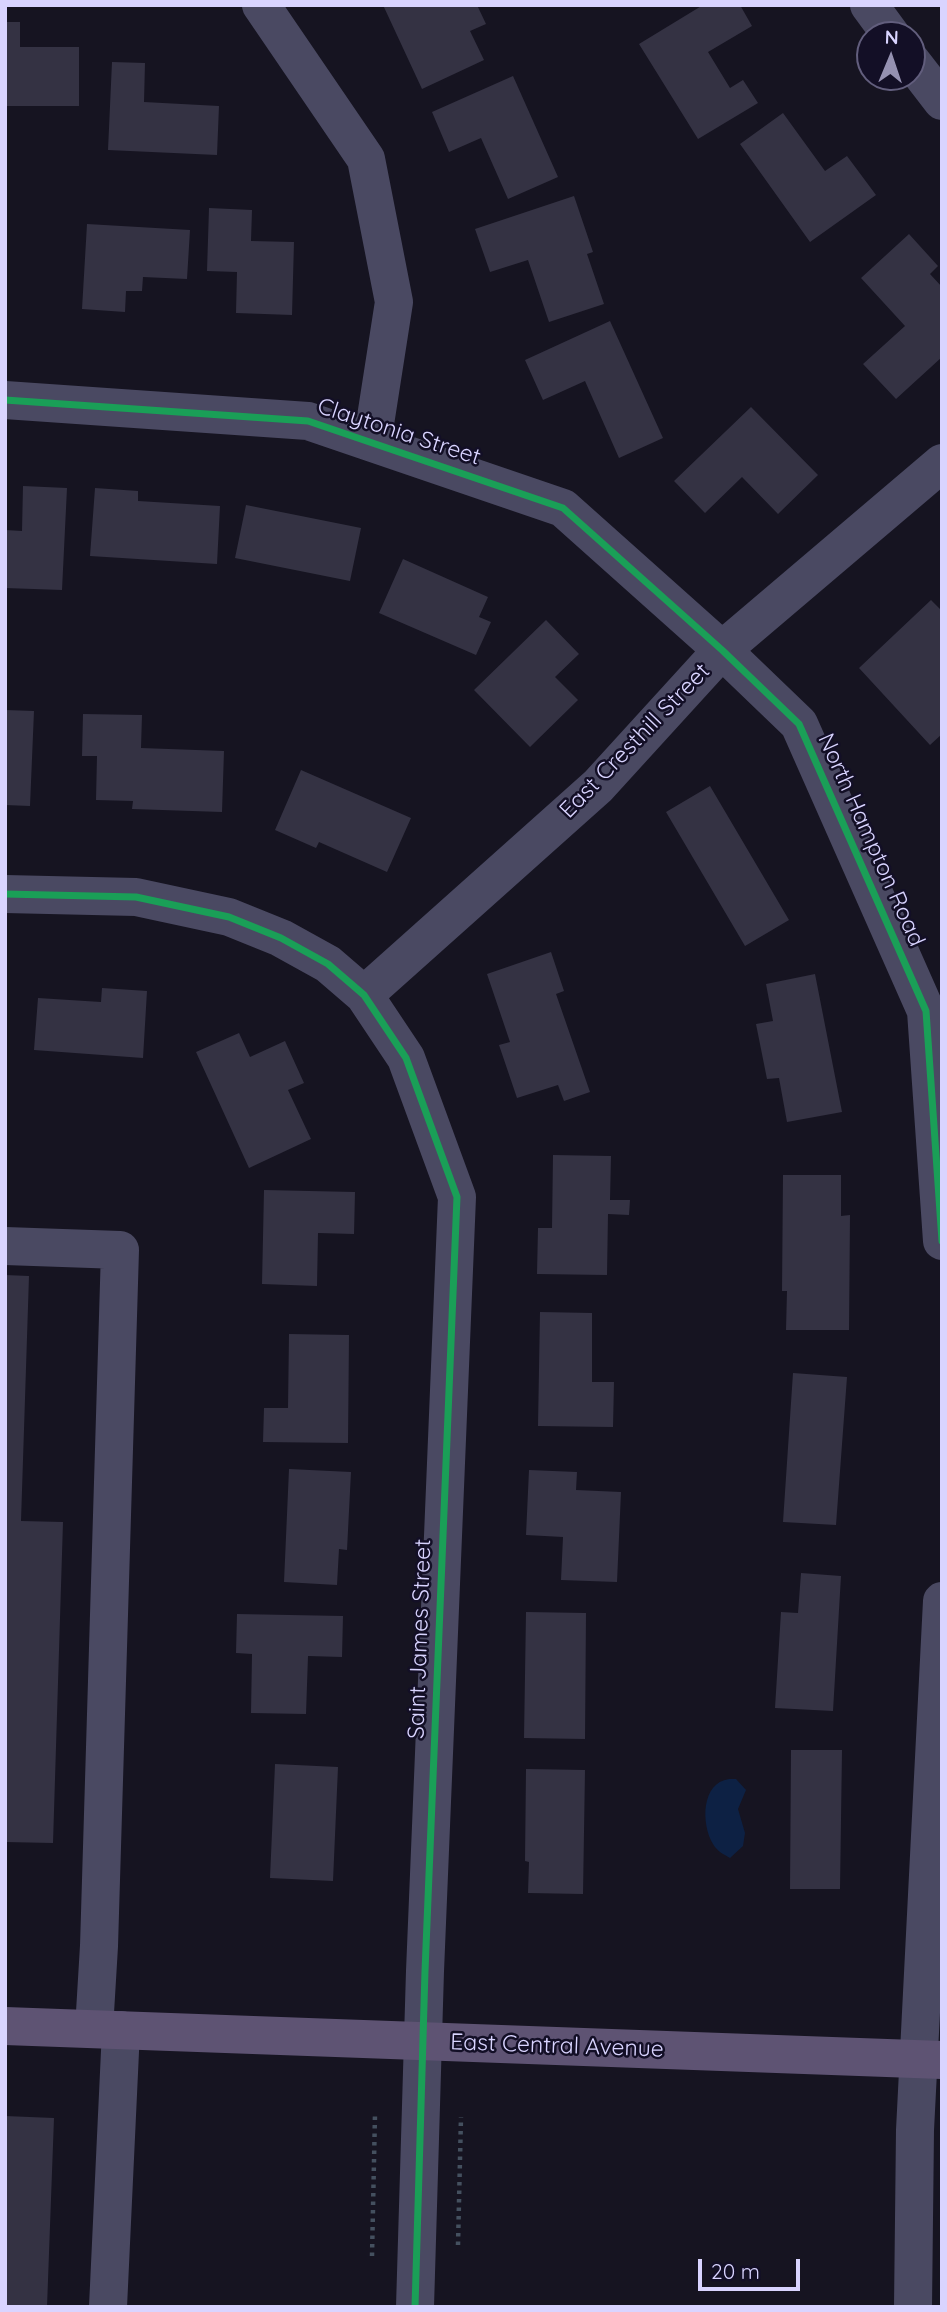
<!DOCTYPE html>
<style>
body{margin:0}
#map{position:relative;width:947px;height:2312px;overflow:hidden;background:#161421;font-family:Quicksand,sans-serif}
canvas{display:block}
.frame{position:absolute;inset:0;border:7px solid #d9d4ff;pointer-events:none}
.north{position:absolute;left:856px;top:21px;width:70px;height:70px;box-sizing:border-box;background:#130f26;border:2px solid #625e7d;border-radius:50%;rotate:2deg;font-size:19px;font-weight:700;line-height:28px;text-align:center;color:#d9d4ff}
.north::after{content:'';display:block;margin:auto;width:24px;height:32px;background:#9591b1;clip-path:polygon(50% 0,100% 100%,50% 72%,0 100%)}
.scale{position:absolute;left:698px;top:2259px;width:102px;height:32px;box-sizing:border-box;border:4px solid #d9d4ff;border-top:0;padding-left:9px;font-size:21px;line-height:24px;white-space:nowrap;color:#d9d4ff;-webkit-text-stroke:5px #130f26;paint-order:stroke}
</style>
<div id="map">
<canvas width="947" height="2312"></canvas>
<div class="frame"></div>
<div class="north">N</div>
<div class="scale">20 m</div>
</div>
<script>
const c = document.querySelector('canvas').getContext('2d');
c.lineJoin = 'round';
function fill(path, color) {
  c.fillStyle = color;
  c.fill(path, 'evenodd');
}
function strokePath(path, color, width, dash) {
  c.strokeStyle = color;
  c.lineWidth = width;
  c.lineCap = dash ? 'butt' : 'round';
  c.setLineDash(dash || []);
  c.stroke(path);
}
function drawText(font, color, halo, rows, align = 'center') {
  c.font = font + ' Quicksand,sans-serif';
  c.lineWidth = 5;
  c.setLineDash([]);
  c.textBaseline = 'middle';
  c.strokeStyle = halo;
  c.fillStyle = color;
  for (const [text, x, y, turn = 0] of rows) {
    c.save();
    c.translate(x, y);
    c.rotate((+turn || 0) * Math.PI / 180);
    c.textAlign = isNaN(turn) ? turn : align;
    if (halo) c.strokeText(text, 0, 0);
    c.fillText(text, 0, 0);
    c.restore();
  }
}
fill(new Path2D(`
 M729 1779H736L746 1790 738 1809 745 1833 743 1846 730 1858C723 1854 717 1851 713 1844 701 1824 701 1783 729 1779Z`), '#0d2144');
fill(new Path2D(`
 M383 5H477L486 24 470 31 484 60 422 89Z
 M703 5H740L752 26 708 52 730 88 743 80 758 103 698 139 639 44Z
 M5 22H20V47H79V106H5Z
 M112 62 145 63 144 102 219 106 217 155 108 150Z
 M513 76 558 177 508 199 481 138 449 152 432 112Z
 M783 113 825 171 847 156 876 195 810 242 740 144Z
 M574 196 593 252 587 254 604 304 549 322 528 260 490 272 475 229Z
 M209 208 252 210 251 241 294 242 292 315 236 313 237 272 207 271Z
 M87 224 190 230 187 279 143 277 142 291H126L125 312 82 309Z
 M909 234 938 266 930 274 942 287V357L896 399 863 364 905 326 861 278Z
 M610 321 663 438 619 458 585 381 543 400 525 360Z
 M751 407 818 475 778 514 742 477 705 513 674 481Z
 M23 486 67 488 62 590 5 588V530L22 531Z
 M95 488 138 491V501L220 506 217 564 90 556Z
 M246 505 361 528 350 581 235 558Z
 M403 559 488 597 479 617 491 622 476 655 379 613Z
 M931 600 942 611V734L930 745 859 668Z
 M546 620 579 654 555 677 578 700 530 747 474 690Z
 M5 710 34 711 30 806 5 805Z
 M83 714 142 715 141 748 224 751 222 812 132 809 133 801 96 800 97 756H82Z
 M301 770 411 818 387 872 319 842 316 848 275 830Z
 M710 786 789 920 745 946 666 812Z
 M551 952 564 991 556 994 590 1092 564 1101 558 1085 517 1098 499 1045 510 1042 487 974Z
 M815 974 842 1112 787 1122 779 1078 767 1079 756 1024 773 1021 766 984Z
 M102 988 147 991 143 1058 34 1050 38 998 101 1002Z
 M239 1033 250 1057 285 1041 304 1083 288 1090 311 1139 249 1168 196 1052Z
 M553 1155 611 1156 610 1200H630L629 1215 608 1214 607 1275 537 1274 538 1228H552Z
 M783 1175H841V1216L850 1215 849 1330H786L787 1291H782Z
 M264 1190 355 1192 354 1234 318 1233 317 1286 262 1284Z
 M5 1275 29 1276 21 1521 63 1522 53 1843 5 1842Z
 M540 1312 592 1313V1382H614L613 1427 538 1426Z
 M289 1334 349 1335 348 1443 263 1442 264 1408H288Z
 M793 1373 847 1377 836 1525 783 1522Z
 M289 1469 351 1472 347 1550 339 1549 337 1585 284 1582Z
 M529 1470 577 1472 576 1490 621 1492 617 1582 561 1580 563 1537 526 1535Z
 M801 1573 841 1576 833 1711 775 1708 781 1612 798 1613Z
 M526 1612 586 1613 585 1739 524 1738Z
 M237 1614 343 1616 342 1657 308 1656 306 1714 251 1713 252 1654 236 1653Z
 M791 1750H842L840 1889H790Z
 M275 1764 338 1767 333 1881 270 1878Z
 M526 1769 585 1770 583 1894 528 1893 529 1862 525 1861Z
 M5 2116 54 2118 47 2307H5Z`), '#343243');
strokePath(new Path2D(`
 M458 2245 461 2117
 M372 2256 375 2114`), '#44505f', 4.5, [3.5, 5]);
strokePath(new Path2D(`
 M261 5 366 159 394 302 372 443
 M869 5 891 35
 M912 62 942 101
 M5 400 308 421 563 508 722 650 799 724 926 1011 942 1241
 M5 894 136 897 229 917 281 938 328 964 364 995 406 1058 457 1197 425 1971 415 2307
 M364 995 598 786 722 650 942 463
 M5 1246 120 1250 99 1946 94 2029
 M108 2307 121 2030
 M913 2307 915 2130 942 1601`), '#4a4962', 38);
strokePath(new Path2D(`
 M5 2026 942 2060`), '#5e5373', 38);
strokePath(new Path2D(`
 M5 400 308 421 563 508 722 650 799 724 926 1011 942 1241
 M5 894 136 897 229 917 281 938 328 964 364 995 406 1058 457 1197 425 1971 415 2307`), '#1a9f57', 7);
drawText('23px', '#d9d4ff', '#130f26', [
 ["Claytonia Street",399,432,18],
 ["East Cresthill Street",635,741,-46],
 ["North Hampton Road",871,840,66],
 ["Saint James Street",420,1639,-88],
 ["East Central Avenue",557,2046,2]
]);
</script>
